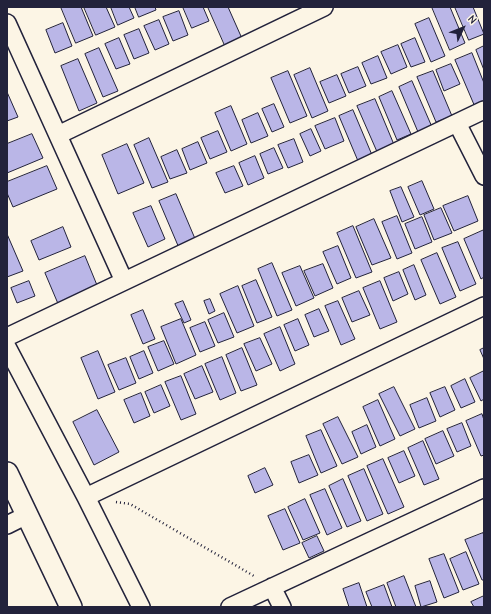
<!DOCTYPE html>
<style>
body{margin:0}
#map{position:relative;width:491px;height:614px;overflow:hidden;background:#fcf5e5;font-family:"Comic Neue",sans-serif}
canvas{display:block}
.frame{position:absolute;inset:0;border:8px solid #22223b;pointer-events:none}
.north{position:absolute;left:443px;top:8px;width:40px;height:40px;-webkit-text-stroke:3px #fcf5e5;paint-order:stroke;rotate:47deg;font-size:11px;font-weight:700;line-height:16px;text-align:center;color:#22223b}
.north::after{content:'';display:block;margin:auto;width:14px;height:18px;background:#22223b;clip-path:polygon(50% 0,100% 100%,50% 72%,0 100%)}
</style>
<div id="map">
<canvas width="491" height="614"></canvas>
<div class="frame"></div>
<div class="north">N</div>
</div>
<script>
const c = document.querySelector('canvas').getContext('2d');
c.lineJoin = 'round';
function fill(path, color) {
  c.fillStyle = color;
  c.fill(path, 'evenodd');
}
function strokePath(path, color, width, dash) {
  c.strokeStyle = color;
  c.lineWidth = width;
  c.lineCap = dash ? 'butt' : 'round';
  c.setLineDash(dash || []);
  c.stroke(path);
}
const building = new Path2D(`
 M61 7H81L93 36 76 43Z
 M84 7H106L115 27 96 35Z
 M111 7H129L134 18 118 25Z
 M135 7H155L156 10 139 17Z
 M183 7H203L209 21 192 28Z
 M208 7H228L244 43 227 50Z
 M432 7H450L465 43 450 50Z
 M455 7H473L484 34 469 40Z
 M179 11 188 35 173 41 163 17Z
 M429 18 445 56 431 62 415 24Z
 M159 20 169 44 155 50 144 26Z
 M63 23 72 46 55 53 46 30Z
 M139 29 149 53 134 59 124 35Z
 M119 38 130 64 116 69 105 44Z
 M415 38 425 62 411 67 401 44Z
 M398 45 407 67 391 74 381 52Z
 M484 46V70L476 50Z
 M99 48 118 91 103 97 85 54Z
 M472 53 484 83V103L475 107 455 60Z
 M378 56 387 78 371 84 362 63Z
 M78 59 97 103 79 111 61 66Z
 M451 64 460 84 444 91 436 70Z
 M358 67 366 86 349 93 341 74Z
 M310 68 328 111 312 118 294 75Z
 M288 71 307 116 290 123 271 78Z
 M433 71 452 116 436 122 417 77Z
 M337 75 346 96 329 103 320 82Z
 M412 81 432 127 418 132 399 87Z
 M392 91 411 134 397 140 379 97Z
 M7 92 18 117 7 121Z
 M375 99 395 147 378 154 357 106Z
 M274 104 284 127 272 132 262 109Z
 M231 106 247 144 231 151 215 113Z
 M353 110 372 155 358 161 339 116Z
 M258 113 268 136 251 143 242 120Z
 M335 118 344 141 325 149 315 126Z
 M311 129 321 151 310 156 300 134Z
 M218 131 227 152 210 159 201 138Z
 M32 134 43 158 7 173V144Z
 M149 138 168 182 152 188 134 145Z
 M294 139 303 162 288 168 278 145Z
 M198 142 207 163 190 170 182 149Z
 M127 144 144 183 118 194 102 155Z
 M274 148 283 168 268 174 260 154Z
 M177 150 187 173 170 179 161 157Z
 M255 156 264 178 248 185 239 163Z
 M47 166 57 189 13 207 7 193V182Z
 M234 166 243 186 225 193 216 173Z
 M422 181 434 209 420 215 408 187Z
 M401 187 414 217 402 222 390 191Z
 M176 194 196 241 179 248 159 201Z
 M468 196 478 221 454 231 443 206Z
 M151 206 165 239 148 247 133 213Z
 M441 208 452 233 434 240 424 215Z
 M397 216 412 253 397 259 382 222Z
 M422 217 432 242 415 249 405 224Z
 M374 219 391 258 372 265 356 227Z
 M353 226 372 272 356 278 337 233Z
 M63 227 71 247 39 260 31 241Z
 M484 230V277L481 279 464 239Z
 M7 234 23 271 7 277Z
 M458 242 476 284 460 291 442 248Z
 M338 246 351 278 337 284 323 252Z
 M437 253 456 297 440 304 421 260Z
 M85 256 99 290 59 306 45 273Z
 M272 263 292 310 277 316 258 269Z
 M323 264 333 288 315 296 304 271Z
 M414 265 426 295 415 300 403 270Z
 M300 266 314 298 296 306 282 273Z
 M399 272 408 294 393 301 384 278Z
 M256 280 272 317 257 323 242 286Z
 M29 281 35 296 17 303 11 288Z
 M380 281 397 322 380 329 363 288Z
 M238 286 254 326 237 333 220 294Z
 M359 291 370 315 352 322 342 298Z
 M210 299 215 311 209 314 204 301Z
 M183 301 191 320 184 323 175 304Z
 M338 301 355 339 341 345 325 306Z
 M319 309 329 331 314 337 305 315Z
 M143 310 155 339 143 344 131 315Z
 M224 313 234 337 218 343 208 320Z
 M181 319 196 355 176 364 161 327Z
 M298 319 309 345 295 351 284 325Z
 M205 322 215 346 200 352 190 328Z
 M280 327 295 364 280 371 264 334Z
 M260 338 272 364 256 371 244 344Z
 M164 341 174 364 158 371 148 347Z
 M242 348 257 385 241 391 226 355Z
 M484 348V359L480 350Z
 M98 351 115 392 98 399 81 358Z
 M144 351 153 373 139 379 130 357Z
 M222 357 236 393 220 400 205 364Z
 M126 358 136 383 119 390 108 365Z
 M202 366 213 392 195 399 184 374Z
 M484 371V399L481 401 470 378Z
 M181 376 196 414 181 420 165 382Z
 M465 379 475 402 461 408 451 386Z
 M161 385 170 406 154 413 145 392Z
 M394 387 415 429 400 436 379 394Z
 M445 387 455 410 440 417 430 393Z
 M141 393 150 416 134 423 124 400Z
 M427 398 436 421 419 428 410 405Z
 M378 400 395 439 380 446 363 407Z
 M97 410 119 452 94 465 73 422Z
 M482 414 484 420V455L481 456 466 421Z
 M338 417 358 457 342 464 323 424Z
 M462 423 471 446 457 452 447 429Z
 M367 425 376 447 361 454 352 432Z
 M321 430 337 466 321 473 306 436Z
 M443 431 454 456 436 464 425 439Z
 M423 441 439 479 424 485 408 448Z
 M404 451 415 476 399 483 388 458Z
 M309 455 318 475 299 483 291 462Z
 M383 459 404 507 388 514 367 466Z
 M265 468 273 485 255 493 248 476Z
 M364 469 383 514 367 521 348 476Z
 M343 479 361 521 347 527 329 486Z
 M325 489 342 528 327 535 310 495Z
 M305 499 320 533 303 540 288 507Z
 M285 509 300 543 283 550 268 516Z
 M483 533 484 536V580H482L465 540Z
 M317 536 324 551 309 558 302 543Z
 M466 552 479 584 463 590 450 559Z
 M444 554 459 592 444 598 429 559Z
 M404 576 416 607H396L387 583Z
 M430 581 437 602 421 607 415 586Z
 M359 583 367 607H349L343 589Z
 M384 585 392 607H372L366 592Z
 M484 596V607H474L471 602Z`);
fill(building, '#bab6e7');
strokePath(building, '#22223b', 1);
const minor = new Path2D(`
 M7 23 124 281
 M457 123 484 176
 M58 135 324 7
 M7 337 484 110
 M7 347 86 497 141 607
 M86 497 484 306
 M7 525 27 515
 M272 587 282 607
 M230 607 484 488`);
const tertiary = new Path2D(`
 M7 473 71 607`);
strokePath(minor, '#22223b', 20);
strokePath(tertiary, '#22223b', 24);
strokePath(new Path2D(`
 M116 502 130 504 254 576`), '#22223b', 2.5, [1, 3]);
strokePath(minor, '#fcf5e5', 17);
strokePath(tertiary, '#fcf5e5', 21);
</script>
